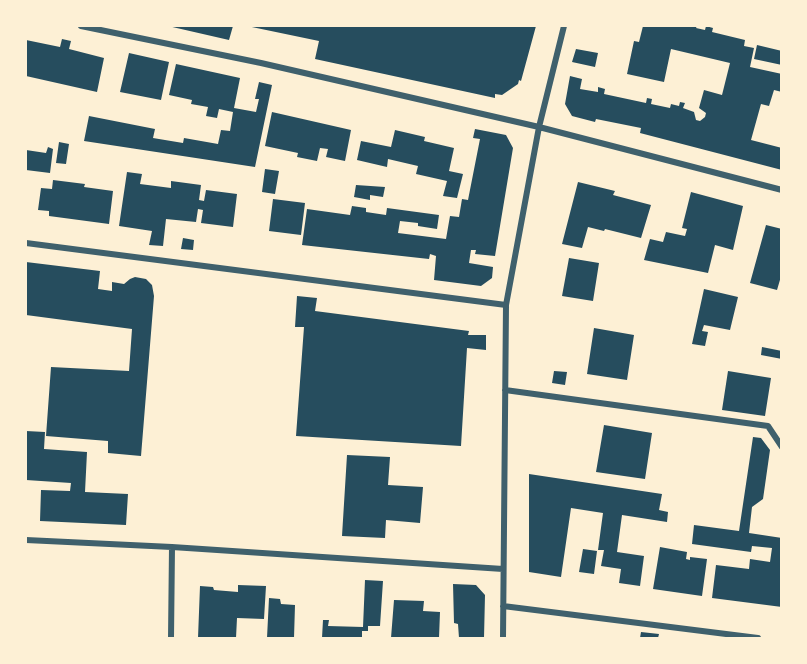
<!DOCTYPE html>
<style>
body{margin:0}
#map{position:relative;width:807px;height:664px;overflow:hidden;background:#fdf0d5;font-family:"Nunito Sans",sans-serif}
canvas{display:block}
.frame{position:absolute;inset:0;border:27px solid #fdf0d5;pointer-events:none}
</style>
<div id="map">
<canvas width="807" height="664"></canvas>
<div class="frame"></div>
</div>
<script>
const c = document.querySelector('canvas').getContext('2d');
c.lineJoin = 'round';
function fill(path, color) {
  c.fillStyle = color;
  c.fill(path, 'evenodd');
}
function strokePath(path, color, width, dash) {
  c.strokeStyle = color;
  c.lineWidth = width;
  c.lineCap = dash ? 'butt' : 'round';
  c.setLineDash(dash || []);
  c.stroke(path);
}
fill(new Path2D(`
 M168 26H233L229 40Z
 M247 26H536L521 81 519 80 518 84 502 95 495 94V98L315 59 319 41Z
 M643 26H697L696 28 705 30 706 26 713 28 712 32 745 40 744 46 754 48 750 67 782 74V92L774 90 769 106 761 104 751 140 782 148V170L640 133 641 128 596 119 595 122 572 116 565 104 570 76 582 79 580 89 598 92V87L605 89 604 94 646 103 647 98 652 99 651 104 670 108 671 104 679 106 680 102 685 103 683 108 694 112 696 120 700 121 705 117 706 113 699 108 704 90 722 95 730 63 671 49 664 82 627 74 634 41 639 42Z
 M62 39 71 41 69 49 104 58 97 92 26 76V40L60 47Z
 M757 45 782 51V65L754 59Z
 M576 49 598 53 595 67 572 62Z
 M129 53 169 62 161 100 120 92Z
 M176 64 240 78 234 108 256 112 259 99H255L259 82 272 85 255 167 84 141 89 116 155 129 153 138 183 143 184 138 218 144 221 130 230 131 233 112 219 109 217 118 206 116 208 107 191 104 192 100 169 95Z
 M272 112 351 130 345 161 326 157 328 149 320 148 317 161 297 157 298 153 265 146Z
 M475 129 506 135 513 148 495 256 475 254 476 250H471L469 263 493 267 492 278 481 286 434 280 436 256 430 254 429 259 302 245 307 209 350 215 352 206 366 208V212L386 215 387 208 439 215 437 229 418 226V223L400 221 398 233 446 239 450 216 459 217 462 199 468 200 480 139 473 138Z
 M395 130 425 137 424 141 454 148 449 171 463 174 457 198 443 196 447 181 416 174 418 166 388 159 387 167 357 160 361 141 391 147Z
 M59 142 69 144 66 164 56 163Z
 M48 147 53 149 50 173 26 170V150L46 153Z
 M265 169 279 171 275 194 262 192Z
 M127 172 142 174 140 184 171 188V181L201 185 199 200 204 201 206 190 237 194 233 227 201 223 203 210 198 209 196 222 166 219 163 246 149 245 152 231 119 226Z
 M53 180 85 184 84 187 113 191 109 224 49 216V211L38 210 41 188 52 189Z
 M578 182 615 191 613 195 651 205 641 238 605 229 604 231 588 227 582 248 562 244Z
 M356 185 385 187 383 197 370 195V200L354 197Z
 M691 192 743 206 733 250 715 245 708 273 644 260 650 239 663 242 666 232 685 236 687 229 682 228Z
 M273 199 305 203 301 235 269 231Z
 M766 225 782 229V273L777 290 750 283Z
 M183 238 194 240 193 250 181 249Z
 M569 258 599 263 593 301 562 296Z
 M26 262 100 271 98 289 112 291V282L124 284 130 279 135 277 146 279 152 285 154 296 141 456 108 453V441L46 436 51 367 129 371 132 329 26 315Z
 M704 289 738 297 730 330 704 325 702 331 708 332 705 346 692 344Z
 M297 296 317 298 315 311 469 331 468 335H486V350L467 348 461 446 296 436 304 327H295Z
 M594 328 634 335 627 380 587 374Z
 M762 347 782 351V359L761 355Z
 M554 371 567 372 565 385 552 383Z
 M728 371 771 378 765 416 722 410Z
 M604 425 652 433 645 479 596 472Z
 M26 431 45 432 44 449 87 452 85 492 128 494 126 525 40 521 41 490 70 491 71 483 26 480Z
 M753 437 761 438 770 450 763 499 752 507 749 533 782 538V607L712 598 716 565 749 569 750 559 770 562 772 548 752 546 751 552 692 544 694 525 739 531Z
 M347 455 390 457 388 485 423 487 420 523 386 520 385 538 342 536Z
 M529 474 662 494 659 510 668 512 667 522 622 515 617 552 644 556 640 586 619 583 621 569 601 566 604 550H598L603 513 571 508 561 577 529 572Z
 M660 547 687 552 686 559 690 560V557L707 559 702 596 653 589Z
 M583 549 597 551 594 574 579 572Z
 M365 580 383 581 380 626H368V631H362V638H322L323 620H329L328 626 363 627Z
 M453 584 476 585 485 595 484 638H459L458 624 454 623Z
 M238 585 266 586 264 619 237 618 236 638H198L200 586 213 587 214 590 238 592Z
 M269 598 280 599 281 604 295 605 294 638H267Z
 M394 600 424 601 423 611 440 612 439 638H391Z
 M641 632 659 634 658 638H640Z`), '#264d5e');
strokePath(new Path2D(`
 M81 26 261 63 539 127 782 190
 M26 243 506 305
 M505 390 768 426 782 447
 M26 540 172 547 503 569
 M503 606 758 638
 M171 638 172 547
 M503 638 506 305 539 127 564 26`), '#3f606c', 6);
</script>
